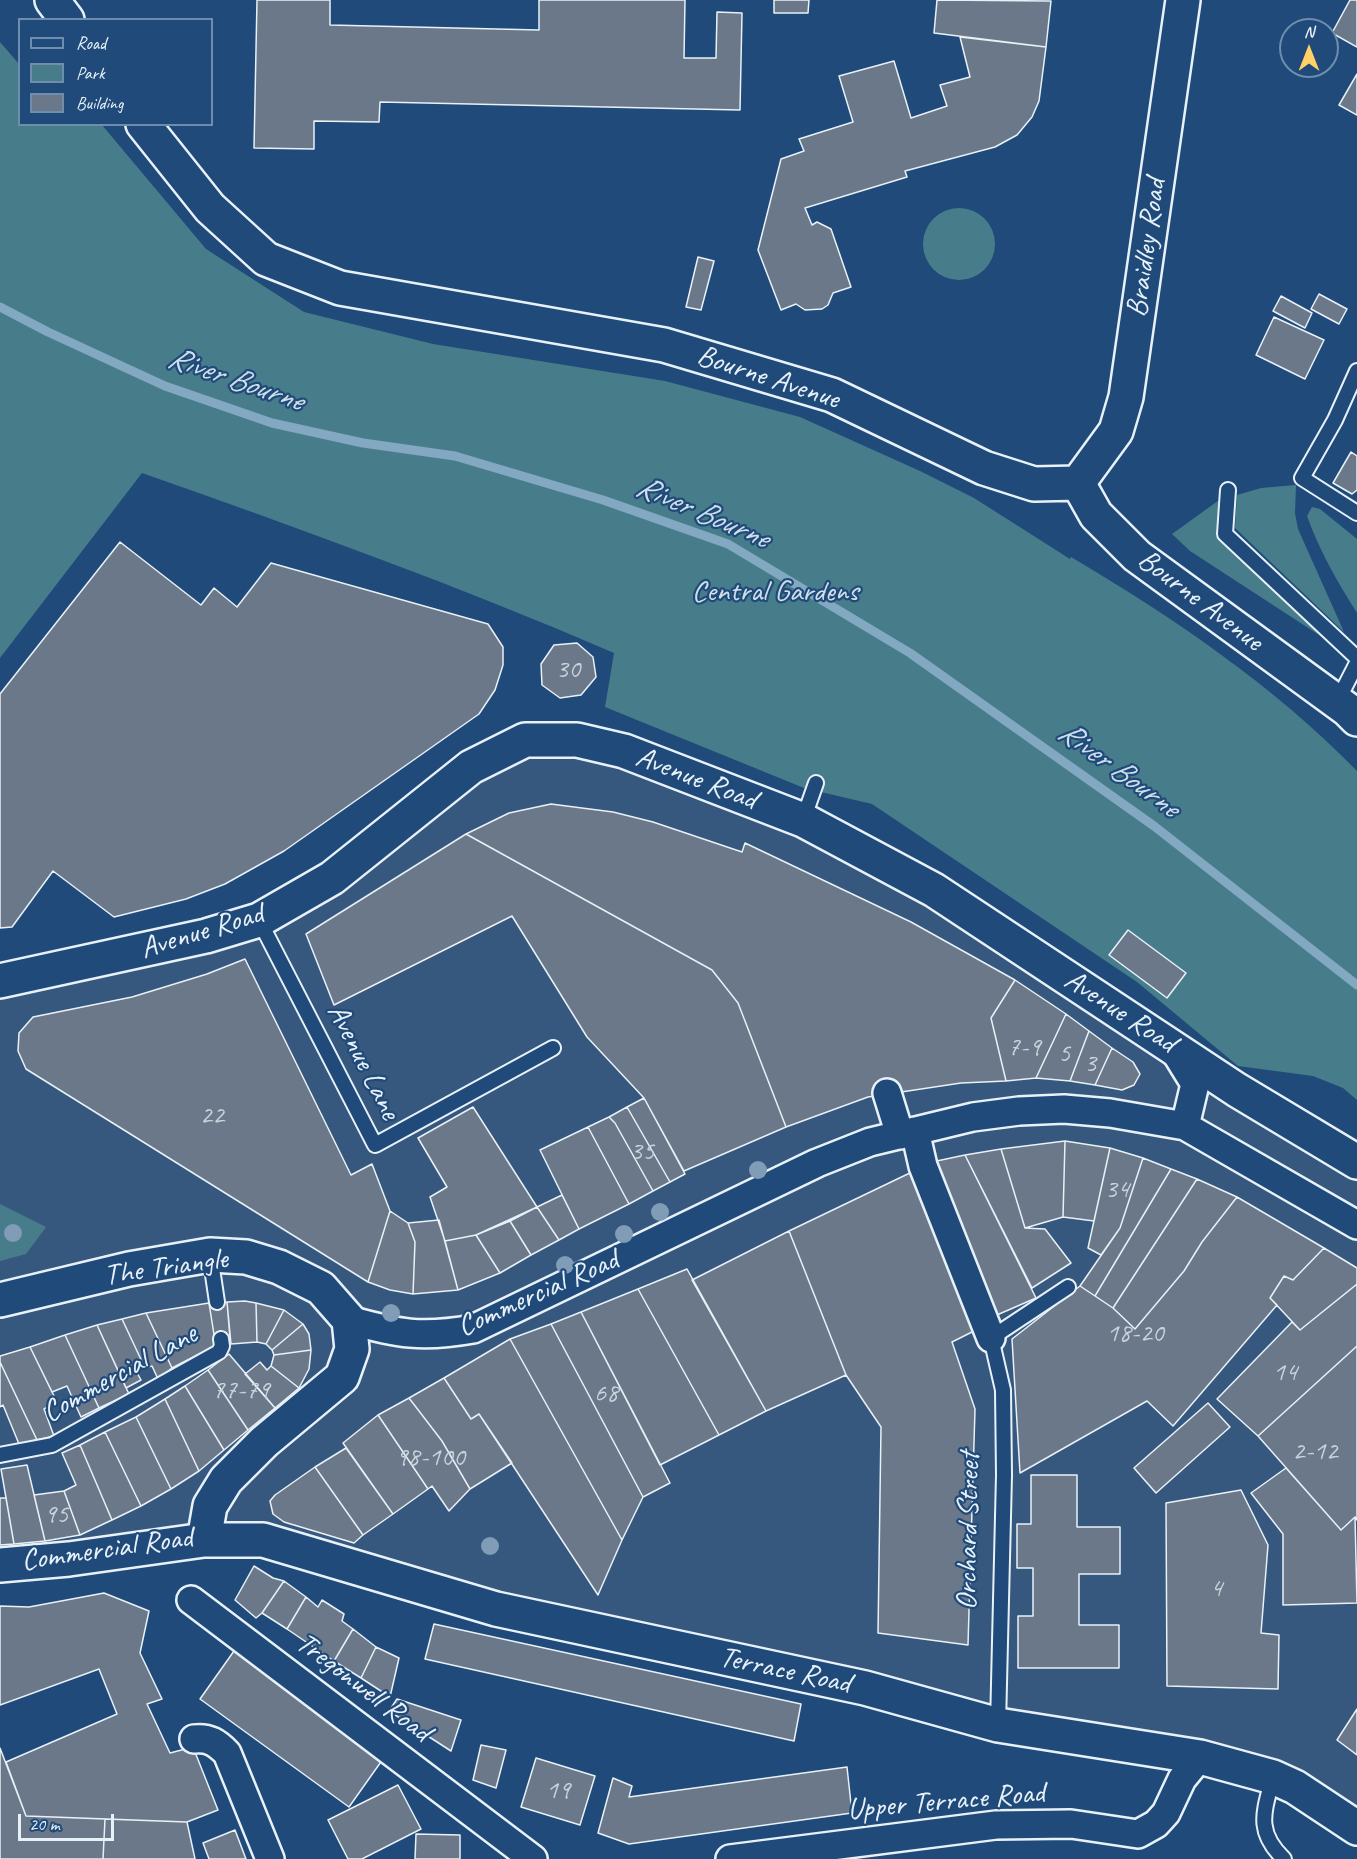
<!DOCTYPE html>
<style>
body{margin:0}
#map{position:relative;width:1357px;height:1859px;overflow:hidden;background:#1f4a7a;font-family:Caveat,sans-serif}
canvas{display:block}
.legend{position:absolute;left:18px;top:18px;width:195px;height:108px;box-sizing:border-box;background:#1f4a7a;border:2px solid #6f8dac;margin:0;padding:8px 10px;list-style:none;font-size:18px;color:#e8f1f8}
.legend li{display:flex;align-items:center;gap:12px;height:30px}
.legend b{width:30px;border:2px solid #6f8dac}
.north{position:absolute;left:1279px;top:18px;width:60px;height:60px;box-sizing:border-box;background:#1f4a7a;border:2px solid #6f8dac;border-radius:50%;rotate:0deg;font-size:16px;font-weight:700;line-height:24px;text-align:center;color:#e8f1f8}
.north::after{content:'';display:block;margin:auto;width:21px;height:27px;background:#ffd166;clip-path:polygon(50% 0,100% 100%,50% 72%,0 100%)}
.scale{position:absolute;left:18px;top:1814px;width:96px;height:27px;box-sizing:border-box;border:3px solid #e8f1f8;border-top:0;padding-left:8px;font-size:18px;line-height:21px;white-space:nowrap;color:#e8f1f8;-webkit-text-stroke:4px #1f4a7a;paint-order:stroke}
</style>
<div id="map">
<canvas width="1357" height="1859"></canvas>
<ul class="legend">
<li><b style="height:8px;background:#1f4a7a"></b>Road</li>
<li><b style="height:16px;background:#477d8b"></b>Park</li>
<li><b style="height:16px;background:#6b7889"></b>Building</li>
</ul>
<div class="north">N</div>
<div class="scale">20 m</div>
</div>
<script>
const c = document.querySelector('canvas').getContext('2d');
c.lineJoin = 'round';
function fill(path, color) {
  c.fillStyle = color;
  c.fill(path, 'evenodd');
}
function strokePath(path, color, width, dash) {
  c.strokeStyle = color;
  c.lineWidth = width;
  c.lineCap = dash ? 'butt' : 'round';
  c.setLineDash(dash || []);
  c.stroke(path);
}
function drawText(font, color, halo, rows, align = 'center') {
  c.font = font + ' Caveat,sans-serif';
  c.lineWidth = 4.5;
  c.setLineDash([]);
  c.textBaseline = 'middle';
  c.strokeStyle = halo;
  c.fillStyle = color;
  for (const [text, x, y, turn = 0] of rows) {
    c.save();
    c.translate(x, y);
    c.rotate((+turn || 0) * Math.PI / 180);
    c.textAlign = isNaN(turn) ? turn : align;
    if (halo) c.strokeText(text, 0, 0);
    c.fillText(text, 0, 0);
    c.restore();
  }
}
fill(new Path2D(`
 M577 740 803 820 1357 1161V1828L1295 1787 263 1540 0 1564V981L259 920 471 767Z`), '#36587e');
fill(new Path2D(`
 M0 42 19 64 20 124 102 125 206 249 304 312 433 344 665 381 800 417 920 471 974 498 1070 559 1071 557C1174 618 1273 685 1357 771V1100L1343 1088 1313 1076 1238 1066 1137 982 872 804 804 788 605 707 614 653C459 586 301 529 142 473L0 658Z
 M923 244a36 36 0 1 1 72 0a36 36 0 1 1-72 0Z
 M1296 485 1295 513 1298 529 1344 632 1235 528 1237 495 1261 488Z
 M1222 498 1219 537 1336 646 1190 551 1172 534Z
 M1312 507 1320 509 1357 539V613C1337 581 1320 552 1307 516Z
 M0 1204 46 1227 26 1254 0 1261Z`), '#477d8b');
strokePath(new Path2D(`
 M0 307 48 332 165 386 272 423 363 443 455 456 603 500 728 544 910 653 1154 826 1357 985`), '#83a8c1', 9);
const building = new Path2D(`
 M257 0H330V25L539 30V0H685L684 58H716L717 12 742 13 740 110 380 102 379 122 314 121V149L254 148Z
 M774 0H809L808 13H774Z
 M937 0 1051 1 1046 47 934 33Z
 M1350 0H1357V47L1332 33Z
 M960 37 1046 47 1039 101 1032 117 1017 135 995 147 905 171 907 177 805 208 812 225 817 222 831 229 851 287 833 293 828 305 822 309 805 310 796 304 781 310 758 250 781 159 804 151 799 139 853 122 839 76 894 61 911 118 947 106 940 85 970 77Z
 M1357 74V115L1339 105Z
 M698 257 714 261 701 310 686 307Z
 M1319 294 1347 309 1339 324 1311 309Z
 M1281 296 1312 313 1305 328 1273 311Z
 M1274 317 1324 340 1305 379 1256 355Z
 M1351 452 1357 456V490L1352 494 1333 483Z
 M120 542 201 605 214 588 237 607 271 563 488 624 503 647V665L495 690 479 714 284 851 225 884 186 899 114 917 53 871 12 927 0 928V694Z
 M577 643 593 657 596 677 581 695 560 698 542 685 541 664 554 645Z
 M551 804 613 812 653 822 742 852 745 843 911 922 1015 980 991 1018 1006 1081 961 1083 868 1097 786 1127 738 1003 712 970 466 834 509 813Z
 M466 834 712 970 738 1003 786 1127 684 1171 644 1098 587 1037 512 916 334 1005 306 934Z
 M1128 930 1186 973 1167 998 1109 955Z
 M245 959 351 1175 372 1164 390 1211 368 1282 26 1069 18 1051 19 1033 33 1017 132 997 207 974Z
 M1015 980 1066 1014 1036 1078 1006 1081 991 1018Z
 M1066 1014 1089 1031 1070 1081 1036 1078Z
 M1089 1031 1112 1048 1095 1085 1070 1081Z
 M1112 1048 1133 1062 1140 1074 1134 1085 1122 1090 1095 1085Z
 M644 1098 685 1174 670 1182 627 1107Z
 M473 1107 537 1207 476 1235 445 1241 430 1197 447 1187 418 1138Z
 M627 1107 670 1182 653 1191 615 1123 609 1117Z
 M609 1117 615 1123 653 1191 629 1204 588 1127Z
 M588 1127 629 1204 579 1229 540 1150Z
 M1065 1141 1063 1217 1025 1228 1001 1149Z
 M1065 1141 1110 1148 1094 1221 1063 1217Z
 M1110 1148 1143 1158 1120 1228 1101 1255 1088 1248Z
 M1001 1149 1025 1228 1045 1229 1071 1263 1032 1288 965 1155Z
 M965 1155 1036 1298 990 1318 932 1162Z
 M1143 1158 1171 1169 1095 1296 1080 1286 1120 1228Z
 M1171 1169 1197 1179 1113 1308 1095 1296Z
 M914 1171 976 1330 952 1342 975 1409 968 1645 878 1633 881 1427 846 1375 789 1231Z
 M1197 1179 1237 1197 1202 1242 1184 1271 1135 1329 1113 1308Z
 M562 1195 579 1229 559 1240 537 1207Z
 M1237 1197 1324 1248 1293 1280 1284 1276 1270 1298 1277 1305 1173 1426 1147 1401 1020 1473 1012 1339 1080 1286 1113 1308 1135 1329 1184 1271 1202 1242Z
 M537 1207 559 1240 531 1255 510 1221Z
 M390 1211 408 1223 415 1242 413 1294 390 1290 368 1282Z
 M439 1220 458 1290 413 1294 415 1242 408 1223Z
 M510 1221 531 1255 500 1273 476 1235Z
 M789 1231 846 1375 766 1411 692 1280Z
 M476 1235 500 1273 458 1290 445 1241Z
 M1324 1248 1357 1268V1284L1300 1330 1270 1298 1284 1276 1293 1280Z
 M687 1269 766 1411 719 1435 638 1289Z
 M1357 1284V1346L1258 1436 1217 1399 1292 1322 1300 1330Z
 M638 1289 719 1435 660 1465 581 1312Z
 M245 1301 256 1303 257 1342 231 1344 227 1302Z
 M227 1302 230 1338 215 1341 209 1303Z
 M209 1303 215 1341 213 1347 172 1368 146 1313Z
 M256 1303 284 1310 266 1344 257 1342Z
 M284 1310 303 1324 272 1350 266 1344Z
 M581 1312 670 1483 643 1497 551 1324Z
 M146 1313 172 1368 158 1379 152 1366 145 1368 122 1319Z
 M122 1319 145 1368 135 1369 141 1380 126 1388 97 1325Z
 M303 1324 309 1334 311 1350 274 1355 272 1350Z
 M551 1324 643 1497 622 1540 510 1339Z
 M97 1325 129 1394 99 1408 65 1335Z
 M65 1335 99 1408 81 1417 67 1386 52 1392 30 1347Z
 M510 1339 622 1540 598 1595 479 1414 471 1419 444 1378Z
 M1357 1346V1520L1355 1517 1341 1530 1258 1436Z
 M30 1347 57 1402 44 1409 54 1436 37 1440 0 1362V1356Z
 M311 1350 309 1369 299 1388 271 1366 274 1355Z
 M229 1354 275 1408 248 1430 208 1370Z
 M0 1362 37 1440 19 1444 3 1405 0 1407Z
 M260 1362 267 1370 271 1366 299 1388 275 1408 245 1374Z
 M208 1370 248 1430 224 1450 185 1386Z
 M444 1378 471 1419 479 1414 512 1463 470 1489 442 1441 409 1398Z
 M185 1386 224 1450 199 1471 165 1399Z
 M409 1398 442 1441 470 1489 449 1511 432 1486 428 1489 378 1415Z
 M165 1399 199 1471 171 1489 136 1417Z
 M1208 1403 1230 1427 1156 1493 1134 1468Z
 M378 1415 428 1489 393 1514 343 1443Z
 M136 1417 171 1489 141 1506 105 1432Z
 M105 1432 141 1506 112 1520 80 1445Z
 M80 1445 112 1520 80 1535 64 1491 76 1485 62 1453Z
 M346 1448 393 1514 363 1535 315 1467Z
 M27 1465 45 1541 14 1544 1 1469Z
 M315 1467 363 1535 354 1543 284 1522 273 1514 270 1501 275 1495Z
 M1286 1468 1341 1530 1355 1517 1357 1603 1283 1605V1534L1251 1493Z
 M1031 1475H1077V1527H1120V1574H1079V1625H1119V1668H1018V1616H1033V1568H1017V1524H1031Z
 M1241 1490 1268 1545 1261 1633 1279 1635 1278 1689 1167 1686 1166 1503Z
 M64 1491 80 1535 45 1541 34 1495Z
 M0 1498H6L14 1544 0 1545Z
 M254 1566 273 1578 284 1581 262 1613 256 1618 235 1600Z
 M284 1581 306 1597 287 1629 262 1613Z
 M104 1593 149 1611 140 1653 162 1699 147 1704 170 1753 193 1747 218 1810 187 1822 26 1816 6 1762 117 1714 99 1669 0 1705V1606L29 1607Z
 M306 1597 318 1607 322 1600 344 1614 342 1621 353 1629 334 1661 287 1629Z
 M434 1624 801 1704 794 1741 425 1659Z
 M353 1629 376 1647 361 1678 334 1661Z
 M376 1647 399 1658 390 1697 361 1678Z
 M234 1651 383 1759 349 1807 200 1699Z
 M397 1699 461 1720 451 1751 389 1711Z
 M1357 1709V1755L1337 1740Z
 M481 1745 506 1750 496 1788 473 1780Z
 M0 1748 26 1816 105 1819 103 1859H0Z
 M536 1758 595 1776 580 1825 521 1807Z
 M847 1767 852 1813 629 1844 598 1833 613 1778 632 1786 629 1797Z
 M398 1785 421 1829 362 1859H348L328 1820Z
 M105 1819 187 1822 195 1859H103Z
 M235 1830 246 1859H209L203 1843Z
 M416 1834 460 1835V1859H415Z`);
fill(building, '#6b7889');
strokePath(building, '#e8f1f8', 1.5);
const lane = new Path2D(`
 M1357 371 1335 420 1302 478 1357 513
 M1228 490 1225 534 1357 658
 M1337 702 1357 663
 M803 820 816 783
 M259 920 375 1145 553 1048
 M210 1255 217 1302
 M0 1455 52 1445 219 1352 222 1346 221 1339
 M998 1725 1004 1475 1003 1390 991 1338 1068 1287
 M1273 1777C1264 1812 1255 1831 1284 1859`);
const street = new Path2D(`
 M1174 1050 1195 1084 1185 1126
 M887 1093 900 1135
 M915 1131 923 1166 991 1338
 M349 1320C398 1334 422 1338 473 1329L817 1163 870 1142 973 1117 1019 1111 1064 1109 1110 1113 1185 1126 1357 1225
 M191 1600 533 1859
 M194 1739C209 1737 217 1743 227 1753L270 1859
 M730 1859 996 1825 1071 1824 1138 1834 1156 1824 1166 1813 1182 1779 1200 1757`);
const secondary = new Path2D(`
 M52 0 67 20
 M143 124 210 208 266 259 340 288 664 345 832 395 984 468 1034 484 1078 483
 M1078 483 1116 431 1126 397 1183 0
 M1078 483 1096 515 1137 556 1348 710 1357 719
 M0 981 206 936 259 920 332 878 471 767 525 740H577L624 751 803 820 934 890 1237 1090 1357 1162
 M0 1300 129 1269 210 1255 246 1257 279 1267 321 1288 349 1320 352 1349 342 1377 264 1442 226 1480 210 1506 204 1540
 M0 1565 69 1559 204 1540H263L496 1609 865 1688 998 1725 1200 1757 1273 1777 1295 1787 1357 1828`);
strokePath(lane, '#e8f1f8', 18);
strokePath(street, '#e8f1f8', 32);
strokePath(secondary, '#e8f1f8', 38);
strokePath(lane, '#1f4a7a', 14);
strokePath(street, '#1f4a7a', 27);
strokePath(secondary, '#1f4a7a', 33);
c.fillStyle = '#809cb6';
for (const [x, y] of [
 [758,1170],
 [660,1212],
 [13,1233],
 [624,1234],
 [565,1265],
 [391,1313],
 [490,1546]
]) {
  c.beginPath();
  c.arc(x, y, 9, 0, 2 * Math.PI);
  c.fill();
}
drawText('27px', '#c9d3dc', null, [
 ["30",568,670],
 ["7-9",1024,1048],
 ["5",1064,1054],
 ["3",1090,1064],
 ["22",212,1116],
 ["35",642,1152],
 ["34",1117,1190],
 ["18-20",1135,1334],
 ["14",1285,1373],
 ["77-79",241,1391],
 ["68",606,1394],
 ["2-12",1315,1452],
 ["98-100",430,1458],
 ["95",56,1515],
 ["4",1216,1589],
 ["19",558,1791]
]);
drawText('30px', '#e8f1f8', '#1f4a7a', [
 ["Braidley Road",1147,248,-82],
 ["Bourne Avenue",768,378,18],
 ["Bourne Avenue",1200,601,37],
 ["Avenue Road",696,779,21],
 ["Avenue Road",202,932,-17],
 ["Avenue Road",1120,1012,33],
 ["Avenue Lane",363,1062,63],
 ["The Triangle",166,1268,-8],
 ["Commercial Road",538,1294,-24],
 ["Commercial Lane",120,1374,-29],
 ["Orchard Street",969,1531,-89],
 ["Commercial Road",107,1550,-8],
 ["Terrace Road",785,1671,12],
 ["Tregonwell Road",363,1688,37],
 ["Upper Terrace Road",946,1802,-5]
]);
drawText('30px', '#d0e0e8', '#1f4a7a', [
 ["Central Gardens",775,592]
]);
drawText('italic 32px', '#cfdfea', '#1f4a7a', [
 ["River Bourne",235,380,19],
 ["River Bourne",702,513,23],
 ["River Bourne",1118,770,36]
]);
</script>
